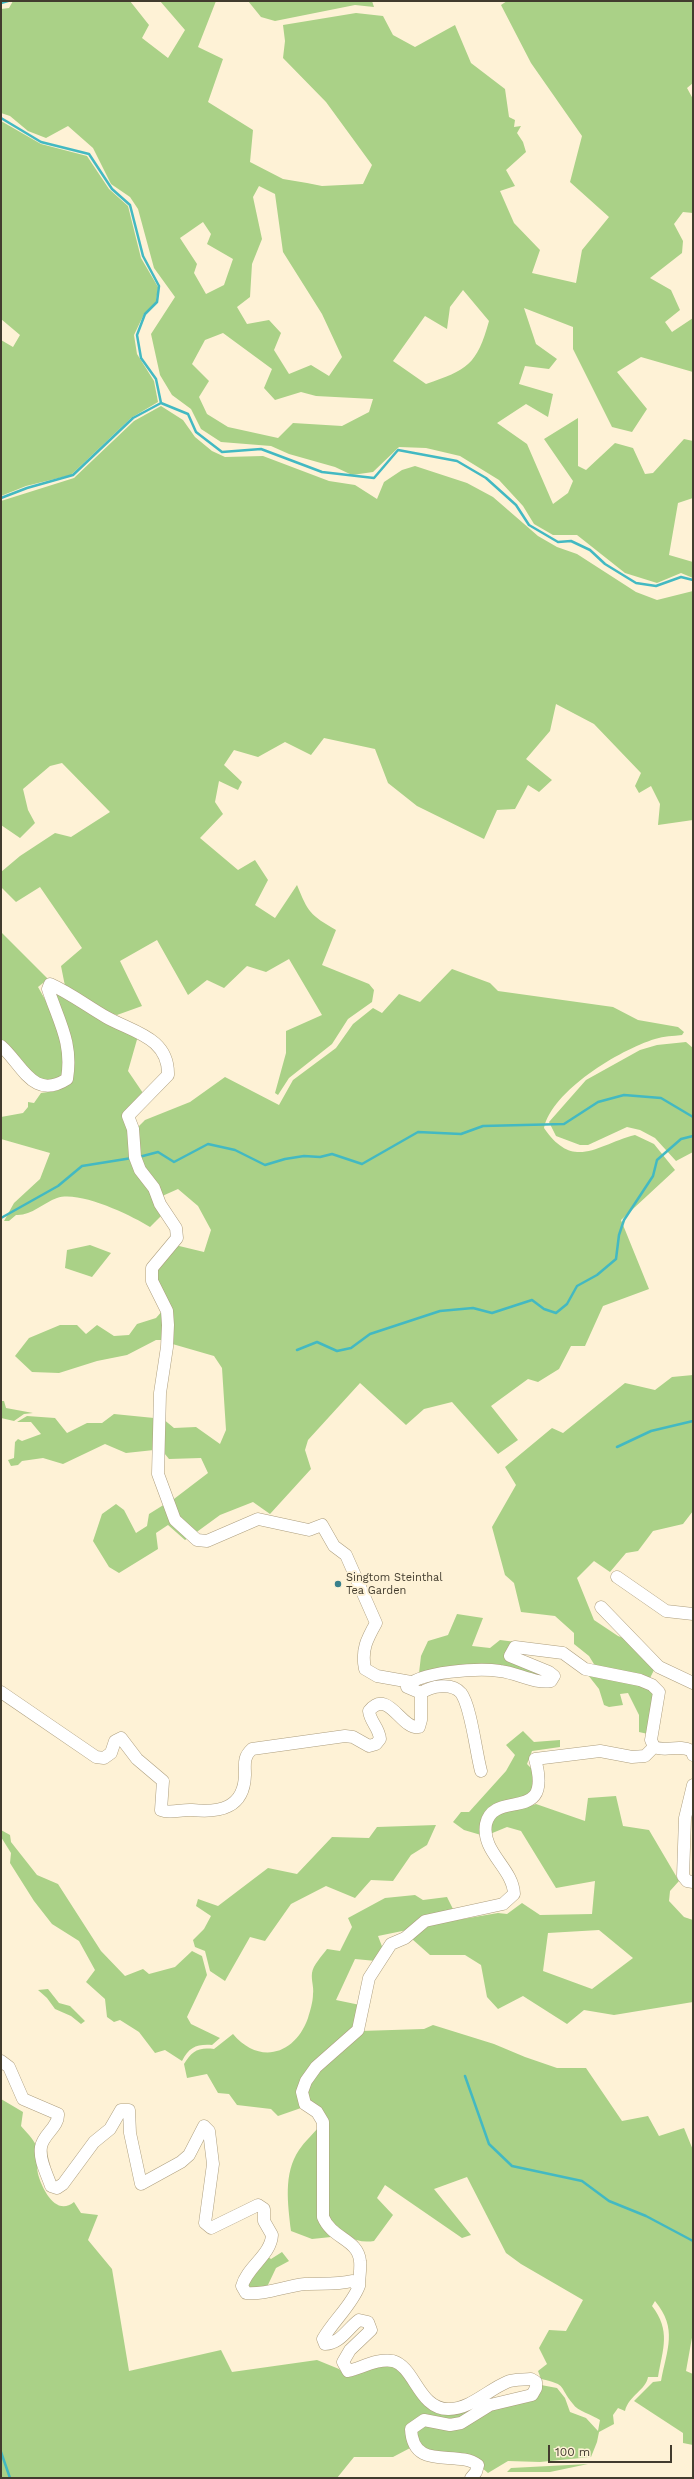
<!DOCTYPE html>
<style>
body{margin:0}
#map{position:relative;width:694px;height:2479px;overflow:hidden;background:#fef2d6;font-family:"Work Sans",sans-serif}
canvas{display:block}
.frame{position:absolute;inset:0;border:2px solid #423c2e;pointer-events:none}
.scale{position:absolute;left:548px;top:2445px;width:124px;height:18px;box-sizing:border-box;border:2px solid #423c2e;border-top:0;padding-left:5px;font-size:12px;line-height:14px;white-space:nowrap;color:#423c2e;-webkit-text-stroke:3px #fef2d6;paint-order:stroke}
</style>
<div id="map">
<canvas width="694" height="2479"></canvas>
<div class="frame"></div>
<div class="scale">100 m</div>
</div>
<script>
const c = document.querySelector('canvas').getContext('2d');
c.lineJoin = 'round';
function fill(path, color) {
  c.fillStyle = color;
  c.fill(path, 'evenodd');
}
function strokePath(path, color, width, dash) {
  c.strokeStyle = color;
  c.lineWidth = width;
  c.lineCap = dash ? 'butt' : 'round';
  c.setLineDash(dash || []);
  c.stroke(path);
}
function drawText(font, color, halo, rows, align = 'center') {
  c.font = font + ' "Work Sans",sans-serif';
  c.lineWidth = 4;
  c.setLineDash([]);
  c.textBaseline = 'middle';
  c.strokeStyle = halo;
  c.fillStyle = color;
  for (const [text, x, y, turn = 0] of rows) {
    c.save();
    c.translate(x, y);
    c.rotate((+turn || 0) * Math.PI / 180);
    c.textAlign = isNaN(turn) ? turn : align;
    if (halo) c.strokeText(text, 0, 0);
    c.fillText(text, 0, 0);
    c.restore();
  }
}
fill(new Path2D(`
 M13 1H130L149 25 142 38 168 58 185 30 160 1H216L198 47 223 59 208 102 253 130 250 162 283 179 307 183 322 186 363 184 372 165 326 102 283 58 285 41 283 25 356 13 383 16 393 35 415 47 455 25 471 63 505 89 509 117 515 120 514 127 521 126 517 133 523 142 526 152 506 170 515 186 500 191 514 223 540 250 532 273 576 283 582 250 609 217 570 182 582 136 531 63 501 5 507 1H693V83L687 88 693 99V213L683 212 674 224 683 241 682 253 650 278 671 290 680 310 665 322 672 332 693 318V372L641 357 617 372 647 409 632 432 612 427 573 349V327L524 308 536 344 557 359 549 369 525 366 519 384 553 394 548 417 526 404 497 423 527 444 553 504 568 493 573 481 544 439 578 418V466L586 470 615 443 633 448 645 474 653 473 684 439 693 441V498L678 503 669 555 693 562V578L681 573 657 583 625 573 577 535H553L534 524 523 506 499 480 460 456 426 448 399 447 373 472 352 475 335 467 289 454 271 446 221 442 201 429 191 409 172 395 160 375 151 334 175 297 154 268 138 209 130 197 111 184 93 148 68 126 46 138 28 131 10 116 1 113V9L9 8ZM259 186 275 194 283 252 322 314 342 357 329 376 311 365 289 374 274 350 281 333 269 320 247 324 237 307 250 297 252 264 262 239 253 197ZM203 222 211 234 207 244 233 259 224 285 206 294 194 273 197 264 180 238ZM463 290 489 321C477 365 467 370 426 384L393 361 425 316 447 329 450 307ZM223 333 272 369 264 388 275 400 301 392 316 396 373 399 369 412 342 426 293 423 278 438 228 427 207 414 199 397 209 381 192 364 205 340Z
 M248 1H372L374 7 355 5 275 21 261 17Z
 M1 121 41 144 87 156 109 189 128 206 141 258 158 287 156 302 144 314 134 335 137 354 154 381 158 402 131 418 71 475 26 486 1 496V340L13 347 20 335 1 319Z
 M161 406 183 420 195 437 212 451 225 457 263 456 329 481 355 485 377 499 384 482 402 470 415 466 467 483 493 497 538 536 557 547 577 554 636 592 657 600 693 591V820L658 825 660 804 651 786 639 793 635 786 641 773 594 724 556 704 550 731 526 759 552 780 539 792 528 785 515 809 497 810 484 839 417 806 388 783 375 749 324 738 311 755 285 742 258 757 234 750 224 765 242 782 238 790 219 781 215 802 223 814 200 838 238 870 255 860 268 880 255 905 275 918 297 885C308 912 310 915 336 930L322 965 369 984 374 990 372 1002 348 1019 332 1044 289 1078 278 1095 275 1093 286 1053V1031L322 1015 289 959 266 972 247 966 224 988 207 980 188 995 157 940 120 961 142 1006 117 1015 105 1012 65 986 61 966 82 948 40 887 16 902 1 887V872L20 856 55 833 71 837 110 812 62 763 50 766 23 789 28 810 35 823 20 838 1 825V501L74 478 134 421Z
 M2 933 48 979 38 987 51 1010 65 1047 63 1079 41 1082 1 1043Z
 M452 969 490 983 498 991 613 1007 638 1020 678 1027 684 1032 682 1035C673 1036 664 1036 655 1039 619 1050 552 1091 544 1128 574 1172 598 1144 635 1135L654 1144 675 1170 621 1220 649 1289 603 1306 585 1346H571L559 1369 538 1382 528 1379 491 1406 518 1440 498 1454 452 1402 424 1409 406 1425 360 1383 308 1440 305 1450 311 1469 270 1514 253 1502 220 1515 194 1534 188 1529 170 1502 208 1473 201 1458 169 1459 160 1448 162 1418 174 1428 196 1427 220 1444 226 1430 222 1368 214 1356 169 1343 154 1271 175 1245 204 1252 211 1230 198 1206 178 1189 160 1197 141 1168 136 1129 145 1120 190 1102 225 1077 279 1105 293 1080 336 1048 353 1024 373 1008 382 1013 399 994 420 1002Z
 M52 988 138 1036 128 1071 145 1096 127 1120 162 1215 150 1227C131 1215 79 1190 57 1198 43 1203 31 1216 16 1215L9 1221H4L14 1203 40 1179 50 1153 1 1139V1117L23 1113 28 1107V1102L34 1103 41 1093 55 1091 70 1078Z
 M686 1042 693 1048V1152L676 1161 655 1138 640 1130 627 1127 588 1145H580L556 1136 549 1122 586 1080 640 1050 657 1045Z
 M90 1245 111 1253 92 1277 65 1268 67 1250Z
 M164 1309 165 1340H156L127 1355 97 1361 59 1373 32 1372 15 1356 29 1338 60 1325H77L86 1334 97 1325 114 1336 129 1335 137 1324 156 1318Z
 M693 1375V1511L683 1524 653 1531 638 1551 626 1553 610 1572 594 1561 577 1578 594 1620 618 1636 631 1641 656 1666 649 1680 597 1669 589 1656 574 1644V1633L555 1616 521 1612 514 1583 505 1575 492 1527 516 1485 505 1467 552 1428 563 1433 625 1383 655 1390 672 1377Z
 M1 1401H4L6 1408 33 1413 24 1414 14 1421 1 1418Z
 M114 1414 154 1418V1450L126 1453 105 1444 63 1464 43 1458 22 1461 18 1465 11 1466 8 1460 14 1458 15 1442 18 1439 22 1441 41 1434 31 1422H17L27 1416 55 1418 67 1433 87 1423H102Z
 M116 1504 124 1510 136 1533 147 1526 149 1514 165 1504 190 1537 185 1540 168 1525 156 1533 158 1549 119 1573 109 1567 93 1541 102 1514Z
 M457 1614 483 1618 472 1646 490 1648 500 1640 516 1642 509 1646 546 1679 498 1668 419 1673 421 1656 428 1641 448 1635Z
 M588 1675 642 1683 656 1695 648 1734 639 1732V1715L628 1693 620 1694 623 1705 609 1707 604 1705 599 1689Z
 M523 1731 534 1742 560 1740V1747L532 1751 527 1764 538 1775 533 1795 507 1803 481 1835 464 1830 453 1822 461 1812H469L506 1771 515 1755 506 1745Z
 M616 1796 623 1826 649 1830 679 1881 670 1891 669 1901 684 1917 693 1920V2002L614 2015 584 2010 567 2024 523 1996 498 2009 487 1997 481 1965 465 1955H430L412 1939 428 1925 498 1913 507 1914 522 1903 540 1915 592 1914 595 1881 556 1888 521 1831 507 1827 490 1834 489 1822C506 1806 517 1812 536 1804L585 1821 588 1798ZM599 1930 633 1958 592 1989 543 1971 548 1933Z
 M436 1825 427 1845 411 1855 393 1881 371 1880 355 1898 326 1886 291 1904 265 1941 250 1937 225 1981 210 1971 205 1951 195 1947 193 1940 204 1929 211 1916 196 1906 198 1899 218 1906 268 1868 297 1874 332 1837 369 1838 377 1827Z
 M1 1830 10 1835 11 1842 37 1875 58 1884 101 1951 125 1976 143 1969 149 1974 175 1967 192 1951 202 1956 207 1975 187 2017 191 2024 220 2038 212 2045C197 2044 189 2047 182 2061L165 2050 155 2053 139 2032 120 2020 114 2022 107 2017 105 1999 86 1982 95 1970 79 1941 52 1924 34 1901 10 1863 11 1853 1 1837Z
 M415 1895 423 1900 447 1897 454 1911 412 1929 378 1936 383 1949 376 1961 355 1959 336 2000 360 2005 359 2021 315 2066 301 2108 278 2116 271 2109 237 2105 229 2094 218 2093 207 2074 187 2078 184 2064C192 2051 198 2047 214 2049L233 2034C259 2065 295 2055 308 2018 310 2011 313 2002 313 1994 314 1987 311 1980 312 1973 313 1965 322 1956 327 1949L340 1951 352 1927 348 1918 385 1898Z
 M48 1989 59 2003 70 2006 85 2021 81 2024 71 2016 55 2009 47 1998 38 1990Z
 M433 2025 494 2044 525 2057 557 2068H586L622 2121 648 2116 659 2136 684 2128 693 2150V2332L686 2371 693 2374V2445L683 2443V2433L634 2401 653 2382 661 2381C667 2349 678 2329 655 2301L652 2306C671 2331 663 2348 658 2377H648C646 2390 629 2395 625 2411L618 2408 613 2415 614 2424 599 2432 597 2442 591 2457 540 2462 508 2461 488 2473 481 2467 418 2447 414 2431 426 2424 452 2428 541 2385 557 2388 565 2398 570 2412 586 2418 598 2431 600 2420C593 2415 577 2411 573 2404 558 2386 568 2385 541 2379L538 2371 547 2364 539 2348 549 2330 566 2331 583 2300 521 2264 506 2253 467 2177 434 2189 471 2235 462 2238 385 2185 377 2198 393 2215 374 2241C355 2244 343 2234 328 2224L324 2120 306 2100 309 2080 360 2031 424 2029Z
 M1 2099 23 2112 21 2126C25 2131 34 2139 36 2146 39 2154 36 2165 38 2174 42 2189 56 2217 74 2202L81 2213 98 2215 88 2240 112 2269 129 2371 221 2350 232 2372 317 2360 339 2369 346 2376H354L368 2369 393 2365 403 2373 431 2407 485 2405 460 2420 421 2418 412 2447 393 2457H354L337 2478H1Z
 M320 2126V2218L331 2237 312 2239 291 2231C288 2204 283 2174 299 2150 305 2141 313 2134 320 2126Z
 M282 2252 289 2261 276 2268 266 2289 246 2291 245 2278 264 2254 271 2259Z
 M588 2464 550 2472H507L511 2468Z`), '#aad187');
strokePath(new Path2D(`
 M1 3 8 1
 M1 118 41 142 89 154 112 189 130 205 143 256 159 286 157 302 145 314 137 335 141 358 156 379 161 403
 M1 498 27 488 73 475 133 418 161 403 188 414 196 432 222 452 261 449 322 472 374 478 398 450 457 461 486 478 516 505 529 525 558 542 571 541 590 550 605 564 636 583 656 586 681 577 693 580
 M139 1157 158 1152 174 1162 208 1144 235 1150 265 1165 285 1159 304 1156 320 1157 332 1154 362 1164 418 1132 461 1134 483 1126 564 1124 598 1102 624 1095 661 1098 693 1117
 M1 1218 58 1186 82 1166 132 1158
 M297 1350 317 1342 337 1351 351 1348 370 1334 440 1311 473 1308 492 1313 532 1300 544 1309 556 1313 567 1304 577 1286 597 1275 616 1259 619 1235 624 1220 653 1176 657 1160 681 1139 693 1136
 M617 1447 651 1431 693 1421
 M465 2076 489 2144 512 2166 582 2181 609 2201 646 2216 693 2241
 M1 2452 10 2478`), '#43b9c2', 2.5);
const minor = new Path2D(`
 M1 1046C22 1064 33 1101 67 1079 73 1043 59 1022 48 989L50 984C70 993 87 1006 106 1017 132 1032 169 1037 168 1075L128 1116 133 1129 135 1157 140 1170 154 1188 160 1204 176 1228 177 1238 152 1268V1281L167 1311 168 1325 167 1347 160 1393 158 1474 175 1520 197 1540 207 1541 258 1519 309 1530 322 1525 334 1546 346 1555 376 1623C367 1639 361 1650 365 1669L377 1676 411 1682
 M617 1577 666 1611 693 1614
 M601 1607 659 1667 693 1683
 M1 1692 96 1757 104 1758 111 1753 115 1741 121 1738 137 1759 163 1781 161 1810C170 1814 182 1809 192 1810 220 1813 244 1808 245 1775 245 1764 243 1757 252 1749L345 1736 353 1737 369 1746 376 1744 380 1739C379 1727 370 1722 369 1711 388 1687 402 1731 419 1727L421 1720V1693L407 1687C418 1671 481 1668 500 1671 518 1673 534 1684 551 1681L554 1676 549 1672 510 1656 515 1647 563 1653 585 1669 640 1680 652 1685 659 1692 651 1740 654 1747C666 1752 679 1744 692 1751L693 1755
 M421 1693C431 1686 452 1682 461 1693 471 1706 476 1753 481 1771
 M693 1785 685 1818 683 1876 687 1881 693 1882
 M1 2061 9 2067 23 2099 58 2114C59 2127 43 2134 41 2147 39 2160 47 2174 51 2186L57 2188 63 2184 94 2142 110 2129 121 2110H129L130 2133 141 2184 181 2162 189 2155 204 2126 209 2131 213 2164 205 2223 211 2228 258 2205 264 2209V2221L272 2235C271 2255 247 2267 242 2286L246 2293C266 2295 285 2286 305 2284 321 2283 336 2285 352 2281L359 2286C352 2305 333 2321 323 2339L325 2344C340 2344 348 2328 359 2320L368 2322 371 2330 350 2350 343 2362 348 2371C361 2368 378 2358 393 2361 415 2367 419 2410 449 2409 470 2409 488 2390 507 2382 514 2379 524 2380 531 2379L536 2382V2388L532 2395 490 2405 461 2423 450 2425 424 2420 411 2429C413 2472 456 2449 478 2465L476 2472 471 2478
 M359 2286C359 2278 361 2268 360 2261 358 2239 332 2239 323 2217V2122L317 2112 305 2104 302 2092 306 2081 316 2067 358 2030 369 1978 391 1944 405 1938 425 1921 503 1904 514 1894C513 1868 481 1852 486 1824 494 1788 554 1826 535 1759L600 1751 632 1757 645 1756 654 1747`);
strokePath(minor, '#ad9e7e', 13);
strokePath(minor, '#fff', 12);
for (const [x, y, r, color] of [
 [338,1584,4,"#3a808b"]
]) {
  const dot = new Path2D();
  dot.arc(x, y, r, 0, 2 * Math.PI);
  c.fillStyle = color;
  c.fill(dot);
  strokePath(dot, '#fef2d6', 1.5);
}
drawText('11px', '#423c2e', '#fef2d6', [
 ["Singtom Steinthal",346,1578],
 ["Tea Garden",346,1591]
], 'left');
</script>
